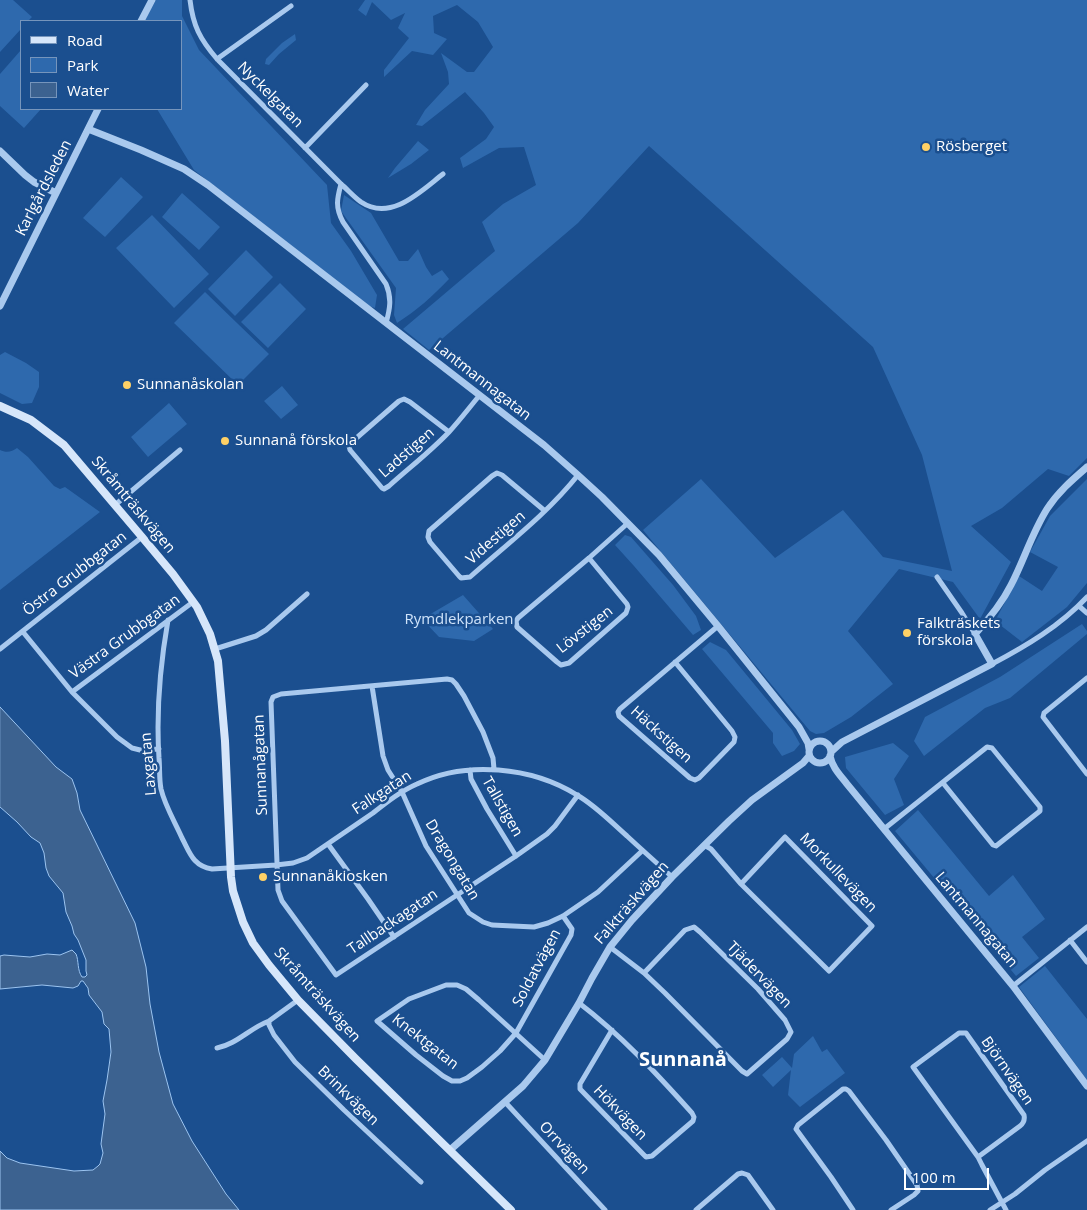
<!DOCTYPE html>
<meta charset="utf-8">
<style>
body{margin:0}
#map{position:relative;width:1087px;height:1210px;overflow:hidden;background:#1b4f8f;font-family:"Open Sans",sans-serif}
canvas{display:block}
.legend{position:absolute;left:20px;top:20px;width:162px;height:90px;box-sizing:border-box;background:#1b4f8f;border:1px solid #7695bc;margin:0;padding:6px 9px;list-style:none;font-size:15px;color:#fff}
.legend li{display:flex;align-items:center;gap:10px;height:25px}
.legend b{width:25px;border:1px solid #7695bc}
.scale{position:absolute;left:904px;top:1168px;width:85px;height:22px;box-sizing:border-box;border:2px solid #fff;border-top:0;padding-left:6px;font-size:15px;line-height:18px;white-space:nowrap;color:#fff;-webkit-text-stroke:4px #1b4f8f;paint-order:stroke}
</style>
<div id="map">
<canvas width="1087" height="1210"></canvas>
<ul class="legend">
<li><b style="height:6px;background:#d6e6fa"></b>Road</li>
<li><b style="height:14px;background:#2e69ad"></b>Park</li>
<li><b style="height:14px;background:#3c6290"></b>Water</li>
</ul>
<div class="scale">100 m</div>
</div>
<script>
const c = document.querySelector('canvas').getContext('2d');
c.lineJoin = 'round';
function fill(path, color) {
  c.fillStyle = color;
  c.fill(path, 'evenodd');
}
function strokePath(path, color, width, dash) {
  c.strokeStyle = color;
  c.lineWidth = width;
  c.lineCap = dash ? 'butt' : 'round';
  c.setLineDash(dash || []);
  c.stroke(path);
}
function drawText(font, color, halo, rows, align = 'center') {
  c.font = font + ' "Open Sans",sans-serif';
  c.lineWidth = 5;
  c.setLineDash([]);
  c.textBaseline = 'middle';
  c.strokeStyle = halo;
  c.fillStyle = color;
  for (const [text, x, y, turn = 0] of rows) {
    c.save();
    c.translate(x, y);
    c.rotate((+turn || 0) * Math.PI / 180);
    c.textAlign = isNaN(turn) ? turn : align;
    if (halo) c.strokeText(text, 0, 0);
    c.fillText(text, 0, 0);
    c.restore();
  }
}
fill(new Path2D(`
 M0 0H13L32 17 28 21H21V29L0 52Z
 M156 0H182V16L199 50 327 185 331 223 351 251 377 295 375 308 369 306 194 170 157 109H181V21H144Z
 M365 0H1087V458L1069 476 1048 469 1002 508 971 526 1011 562 980 619 953 582 899 569 848 631 893 684 851 717 824 733 816 734 810 731 643 530 701 479 775 558 843 510 883 557 952 571 922 455 873 347 649 146 578 223 429 350 403 329 495 251 482 222 503 204 536 185 524 147 499 148 463 168 460 158 486 139 494 127 484 113 465 92 422 126 416 125 425 110 449 84 448 72 441 53 467 72H474L493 47 478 22 457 5 433 16 434 33 447 39 433 55 412 51 384 77V70L409 38 398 28 405 13 391 20 372 2 366 16 358 10Z
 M295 34 296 40 279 54 269 65 265 64 266 59 282 43Z
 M21 50V109H41L24 128 0 106V74Z
 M418 141 429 150 411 164 388 178 395 168Z
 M121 177 143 197 105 237 83 218Z
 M182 193 220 227 199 250 162 217Z
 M344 195 371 213 399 261H408L418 249 426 267 432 276 442 270 449 279C433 296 416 311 397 323L394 315 396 288 341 211Z
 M152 215 209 274 174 308 116 248Z
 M246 250 273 277 235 316 208 289Z
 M280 283 306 309 268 348 241 322Z
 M205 292 269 354 238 385 174 323Z
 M5 352 26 363 39 372V387L32 403 22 404 0 393V355Z
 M282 386 298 405 281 419 264 401Z
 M169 403 187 424 148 457 131 437Z
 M17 448 28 457 54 486 60 489 65 487 100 512 0 590V450C6 453 12 452 17 448Z
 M1087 479V583L1067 607 1022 642 995 621 1019 576 1042 591 1058 567 1030 552 1050 516Z
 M625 535 631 537 673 585 696 616 701 630 693 635 634 566 615 545Z
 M463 595 493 629 474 641 439 637 422 619Z
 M1082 624 1087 631V634L1010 698 985 708 924 756 914 741 925 717 1000 677Z
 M710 642 726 650 792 730 800 744 794 751 782 756 773 743V733L702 649Z
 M893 743 909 756 894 779 904 805 885 815 846 768 845 757Z
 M918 810 989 896 1013 875 1045 919 1022 937 1039 958 1016 976 895 831Z
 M1045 966 1087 1019V1080L1019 987Z
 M813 1036 822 1052 827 1049 845 1073 800 1107 788 1095 791 1070 773 1087 762 1075 782 1057 792 1068 794 1054Z`), '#2e69ad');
const water = new Path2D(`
 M0 707 56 767 72 779 77 793 80 810 135 923 146 967 150 1004 159 1052 173 1104 192 1141 226 1194 239 1210H0V1151L7 1158 20 1163 74 1171 93 1170 98 1166 100 1164 103 1153 101 1144 105 1114 103 1101 107 1080 111 1052 109 1029 104 1024 102 1012 89 995 88 988 83 981H81L78 986 73 988 42 985 0 989V956L4 955 30 957 47 954 60 955 72 950 76 954C79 961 77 970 82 977H85L87 975 86 971V960L78 940 74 934 72 926 66 912 63 893 49 876 46 868 44 853 40 843 31 837 17 822 0 807Z`);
fill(water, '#3c6290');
strokePath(water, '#9cc4f0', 1);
strokePath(new Path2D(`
 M190 0C193 26 200 39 217 59L341 184C348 190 354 197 361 202 391 222 421 191 443 174
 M217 59 291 6
 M305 148 366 85
 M341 184C337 199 335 207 343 222L386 284C392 298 390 309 386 323
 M449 432 410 402 404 399 399 401 353 441 349 446 350 450 382 488 384 489 389 486C409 468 431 451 449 432 460 420 469 408 479 396
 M115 505 180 450
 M545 511 502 475 497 473 492 476 429 531 428 537 430 542 459 576 461 578 470 577C507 544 547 514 578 475
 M589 558 627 604 628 607 626 613 569 663 561 665 557 662 517 627 516 621 518 618 589 558 628 523
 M937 577 962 613 975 634
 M1079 606 1087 613
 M168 620C160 666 156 712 159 758 160 768 159 779 161 789 165 806 175 822 182 838 190 853 193 866 212 869L276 865 293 863 307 858C329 843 351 828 373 813 387 802 401 791 417 784 466 760 532 767 577 795 596 806 611 822 627 836 642 850 657 863 672 877
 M23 632 72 692 117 737 132 748 140 750 159 749
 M0 649 142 537
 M215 649 256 636 266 630 307 594
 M675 662 732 731 735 737 734 742 699 778 695 780 690 778 619 716 618 712 620 709 718 626
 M992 664C1026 646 1060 626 1087 597
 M1087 678 1044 713 1043 717 1087 774
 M372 686 383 756 388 770 402 792 426 846 469 913 483 922 492 925 534 927 548 923 563 916 598 892 642 851
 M72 692 193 602
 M494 769 493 758 483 732 464 696 456 684 452 680 447 679 281 694 273 697 271 702 278 890 282 901 336 975 516 856 547 834 555 826 578 795
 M470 770 471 779 487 809 516 856
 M884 829 987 747 992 748 1040 807V811L996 846 993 845 943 783
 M328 844 368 899 394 937
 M704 845 711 849 741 884 829 971 872 926 785 837 741 884
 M1070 940 1087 962
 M610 947 644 973 665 993 742 1071 747 1074 787 1039 791 1032 785 1020 758 989 700 932 694 927 685 930 644 973
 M1013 986 1087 927
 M298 1000 269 1021V1025L274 1035 295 1062 344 1110 421 1182
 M579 1003C621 1035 657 1074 692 1113L694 1117 693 1121 652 1156 646 1157 643 1154 580 1089V1084L612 1030
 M217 1048C237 1044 250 1028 269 1021
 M545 1060 479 1000 466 989 457 985H446L409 999 377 1021 416 1055 443 1076 452 1081H460L467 1078 482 1067 500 1051 516 1033 571 935 572 929 563 916
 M505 1102 605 1210
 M978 1157 1020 1126C1024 1123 1025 1120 1024 1115L966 1033H959L913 1067 978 1157 982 1165 1006 1210
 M696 1210 738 1174 742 1173 748 1175 773 1210
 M853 1210 831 1177 796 1129 798 1125 843 1089H846L849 1091 886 1140 917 1185 918 1191 914 1195 891 1210
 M990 1210 1015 1194 1045 1170 1087 1141`), '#a9c9ee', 5);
strokePath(new Path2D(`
 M141 21 152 0
 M88 129 141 150 184 169 208 185 544 445 578 475 602 497 659 555 718 626 799 727 808 743 809 749
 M0 151 25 175 34 182 56 193
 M0 306 98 109
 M809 752a11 11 0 1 1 22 0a11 11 0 1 1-22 0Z
 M831 752 842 742 992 664 975 634C989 619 1002 603 1011 585 1024 560 1032 533 1047 509 1058 492 1072 480 1087 467
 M830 756C832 767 840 775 847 784L1013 986 1087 1086
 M450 1150 523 1086 545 1060 579 1003 592 978 610 947 632 920 672 877 729 821 752 800 803 763 809 756`), '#a9c9ee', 7);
strokePath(new Path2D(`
 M0 406 31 420 64 445 142 537 173 574 197 607 210 634 218 661 225 741 231 877 233 891 243 922 253 943 269 965 298 1000 356 1059 511 1210`), '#d6e6fa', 8);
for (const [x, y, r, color] of [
 [926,147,5,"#ffd166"],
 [127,385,5,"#ffd166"],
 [225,441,5,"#ffd166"],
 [907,633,5,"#ffd166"],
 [263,877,5,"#ffd166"]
]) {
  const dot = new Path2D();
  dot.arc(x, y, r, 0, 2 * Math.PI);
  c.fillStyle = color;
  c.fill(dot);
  strokePath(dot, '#1b4f8f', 2);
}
drawText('15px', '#fff', '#1b4f8f', [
 ["Nyckelgatan",270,95,45],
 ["Karlgårdsleden",44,188,-63],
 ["Lantmannagatan",482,381,38],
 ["Ladstigen",407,453,-41],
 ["Skråmträskvägen",133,505,50],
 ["Videstigen",496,538,-41],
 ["Östra Grubbgatan",75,574,-38],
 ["Lövstigen",585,630,-38],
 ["Västra Grubbgatan",125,637,-36],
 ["Häckstigen",661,735,42],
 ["Laxgatan",149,764,-95],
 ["Sunnanågatan",261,765,-92],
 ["Falkgatan",382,793,-33],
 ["Tallstigen",502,807,60],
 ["Dragongatan",452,860,59],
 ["Morkullevägen",838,873,46],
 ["Falkträskvägen",632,903,-49],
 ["Lantmannagatan",976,920,50],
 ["Tallbackagatan",393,922,-34],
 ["Soldatvägen",537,968,-62],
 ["Tjädervägen",759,975,46],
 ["Skråmträskvägen",317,995,48],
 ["Knektgatan",425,1042,38],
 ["Björnvägen",1007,1071,55],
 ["Brinkvägen",348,1096,44],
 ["Hökvägen",620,1113,46],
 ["Orrvägen",564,1148,47]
]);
drawText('15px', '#fff', '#1b4f8f', [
 ["Rösberget",936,147],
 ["Sunnanåskolan",137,385],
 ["Sunnanå förskola",235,441],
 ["Falkträskets",917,624],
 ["förskola",917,641],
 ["Sunnanåkiosken",273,877]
], 'left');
drawText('15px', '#cfe3fa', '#1b4f8f', [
 ["Rymdlekparken",459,620]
]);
drawText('bold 20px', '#fff', '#1b4f8f', [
 ["Sunnanå",683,1060]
]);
</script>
